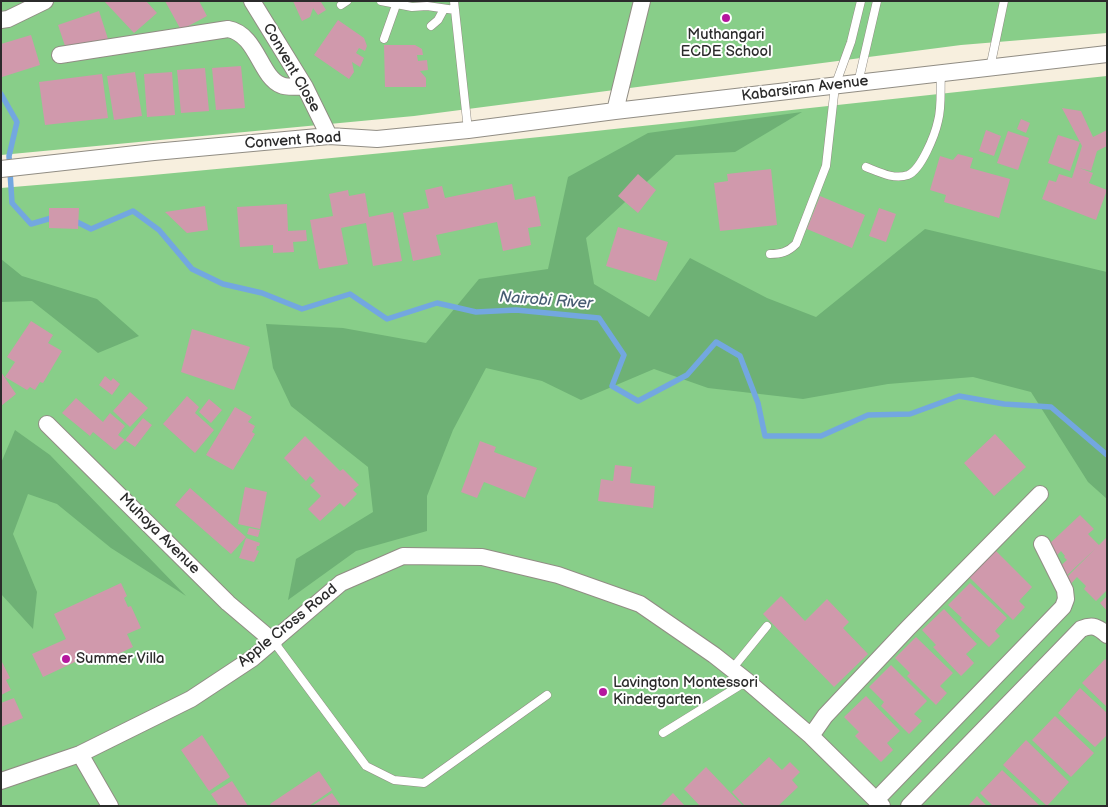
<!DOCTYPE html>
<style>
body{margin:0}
#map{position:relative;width:1108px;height:807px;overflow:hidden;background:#f7efde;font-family:"Balsamiq Sans",sans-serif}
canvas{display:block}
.frame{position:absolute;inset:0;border:2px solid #2b2b2b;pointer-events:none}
</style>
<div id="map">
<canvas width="1108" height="807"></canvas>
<div class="frame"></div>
</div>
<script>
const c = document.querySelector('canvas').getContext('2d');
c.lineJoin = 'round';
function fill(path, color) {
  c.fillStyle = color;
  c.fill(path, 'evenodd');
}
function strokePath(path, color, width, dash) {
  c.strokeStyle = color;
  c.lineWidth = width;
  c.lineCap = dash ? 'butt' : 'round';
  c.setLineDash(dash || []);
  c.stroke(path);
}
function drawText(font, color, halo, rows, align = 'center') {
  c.font = font + ' "Balsamiq Sans",sans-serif';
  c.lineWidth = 4;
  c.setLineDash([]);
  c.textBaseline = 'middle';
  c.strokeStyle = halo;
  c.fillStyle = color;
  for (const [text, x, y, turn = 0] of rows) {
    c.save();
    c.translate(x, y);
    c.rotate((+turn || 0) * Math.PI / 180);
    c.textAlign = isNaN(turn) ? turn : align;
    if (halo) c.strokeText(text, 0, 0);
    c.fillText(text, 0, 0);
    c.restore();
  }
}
fill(new Path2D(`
 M1 1H1107V33L961 45 414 116 1 155Z
 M1107 76V806H1V188C371 158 738 115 1107 76Z`), '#88ce89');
fill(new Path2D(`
 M802 112 735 152 676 155 586 238 594 284 649 317 690 258 767 298 816 317 925 229 1107 272V499L1088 482 1031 392 973 377 888 384 803 399 708 388 654 369 581 400 542 381 486 368 453 430 427 496V531L356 551 288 600 296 559 373 512 368 467 291 406 273 368 266 324 343 328 426 343 479 279 548 269 568 177 648 133Z
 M1 259 22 276 97 299 139 336 98 353 32 301 1 302Z
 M15 430 50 455 186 596 111 548 57 504 28 494 13 534 37 592 33 629 1 594V463Z`), '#6eb175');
strokePath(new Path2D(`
 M1 94 17 122 9 156 12 203 31 224 55 217
 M73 220 91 229 133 211 159 230 192 269 223 284 262 293 302 309 350 294 387 319 437 303 476 312 516 310 599 318 624 355 612 386 638 401 687 375 716 342 740 356 758 403 765 436H821L868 415 910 414 959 396 1004 404 1051 407 1107 455`), '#73a7e0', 5.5);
fill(new Path2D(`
 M104 1H146L157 13 134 33Z
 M165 1H199L207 16 181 30Z
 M293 1H323L321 2 326 10 318 15 313 8 310 17 302 21Z
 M99 11 108 39 67 52 58 25Z
 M338 20 364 38 367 46 365 51 359 48 356 53 364 58 360 67 352 62 354 72 349 79 314 55Z
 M31 35 40 65 2 77 1 44Z
 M384 45H415L422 49 423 55H417L418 61 427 60 428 70 420 71 426 78V87H385Z
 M241 66 245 108 216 110 212 68Z
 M205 68 209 111 181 113 177 70Z
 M135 72 142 116 114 120 107 76Z
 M172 72 175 115 147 117 144 74Z
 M102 74 108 118 45 125 39 82Z
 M1062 108 1081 111 1093 137 1107 130V146L1097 151 1091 171 1079 168 1093 173 1089 183 1107 190 1096 220 1042 199 1049 180 1056 182 1059 174 1072 178 1082 146Z
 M1021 119 1030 123 1026 133 1017 129Z
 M986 130 1001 136 994 156 979 151Z
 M1008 131 1029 138 1018 170 997 163Z
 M1058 135 1080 142 1070 171 1048 163Z
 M958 154 973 158 970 168 1010 179 999 218 944 202 946 195 930 190 940 156 953 160Z
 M771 169 777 225 720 231 714 183 728 181 727 174Z
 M638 174 656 190 638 213 618 196Z
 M512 184 515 200 535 196 541 226 528 228 531 245 503 251 497 222 436 235 441 255 413 261 403 213 429 208 425 190 442 186 445 198Z
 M348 190 349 196 365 193 369 217 393 212 402 261 373 266 366 223 341 228 348 264 319 269 310 220 333 216 329 194Z
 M820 196 865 215 852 248 807 229Z
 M287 204 288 231 306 230 307 241 293 242 294 252 273 253V245L240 247 237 207Z
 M205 206 208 230 187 233 165 212Z
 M49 208H79L78 229 49 228Z
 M879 208 896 214 886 242 869 236Z
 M618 227 668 242 656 281 606 266Z
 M31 321 53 335 48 343 62 351 43 383 40 382 35 390 30 387 27 390 5 377 15 362 7 357Z
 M192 329 250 347 234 390 181 372Z
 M1 372 16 394 1 406Z
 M105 376 111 381 113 378 120 384 112 395 99 385Z
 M130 392 148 408 130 427 113 411Z
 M187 396 199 407 195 413 214 430 195 453 163 424Z
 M76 398 103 422 110 413 125 426 118 435 125 440 115 450 93 432 90 436 62 413Z
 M209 399 222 410 211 423 199 412Z
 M235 407 252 417 248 422 255 426 252 432 255 434 233 470 206 455Z
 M143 418 152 425 135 447 125 440Z
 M995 434 1026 467 994 496 964 463Z
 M305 436 340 471 343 469 359 485 353 490 357 494 344 507 340 503 320 521 308 509 321 496 310 485 315 481 310 476 306 481 284 458Z
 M480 441 496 447 494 452 537 468 525 498 484 482 477 498 461 492Z
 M615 465 632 467 630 483 655 486 653 508 598 501 601 479 613 481Z
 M245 487 267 492 260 529 238 524Z
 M190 488 246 537 231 554 175 505Z
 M1080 515 1094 529 1088 534 1099 545 1107 537V590L1096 601 1084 589 1086 586 1077 577 1069 586 1063 581 1095 549 1064 578 1056 570 1067 560 1064 557 1065 556 1061 551 1055 557 1046 547Z
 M249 528 260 530 258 537 247 534Z
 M246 538 260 543 259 546H257L256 550 259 551 254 562 239 558Z
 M995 550 1032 587 1019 601 1025 607 1013 620 969 577Z
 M121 583 127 596 124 598 128 607 131 606 141 628 127 634 133 647 97 664 92 654 43 677 32 654 66 639 54 614Z
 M970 583 1007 618 995 631 1000 636 989 647 960 619 962 618 948 605Z
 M781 596 805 621 827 599 849 622 843 628 868 654 834 687 763 614Z
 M1107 596V611L1100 603Z
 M944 609 977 644 966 654 974 663 961 676 933 647 936 645 922 630Z
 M916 637 953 673 940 686 947 693 936 705 907 676 910 673 895 658Z
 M1105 659 1107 661V707L1082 683Z
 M1 660 10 678 6 680 11 690 1 695Z
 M891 665 927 701 914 714 922 721 909 734 881 706 884 702 869 687Z
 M1080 688 1107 713V735L1095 747 1058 713Z
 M866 696 900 731 887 743 893 750 881 762 855 736 859 732 844 717Z
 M14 698 23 718 1 727V703Z
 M1055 716 1094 753 1071 777 1032 740Z
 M202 735 230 777 209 791 181 750Z
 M1026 740 1069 782 1047 806 1003 765Z
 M769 757 782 770 790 762 800 772 792 780 798 787 778 806H745L732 792Z
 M706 767 743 806H700L684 789Z
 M1002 770 1040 806H993L980 793Z
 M319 771 332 790 309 806H271L270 804Z
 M232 781 248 806H219L211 794Z
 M332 793 341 806H312Z
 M673 793 685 806H660Z
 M977 796 987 806H968Z`), '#d099ac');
const service = new Path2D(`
 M381 1 412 7 427 6 455 10
 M454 1 468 130
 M341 5 347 1
 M431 26 438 20 444 9
 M384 39 396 5
 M990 68 1004 1
 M858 83 877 1
 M866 167C879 172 894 180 908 175 921 170 935 135 938 121 942 107 940 89 941 74
 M770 254C781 254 788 252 796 244L826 166 835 86 851 42 861 1
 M274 642 366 766 394 780 424 783 547 695
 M732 669 767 626
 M663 733 747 681`);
const minor = new Path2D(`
 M252 1 305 87 329 136
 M1 20 8 19 45 1
 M60 55 228 29C257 34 260 77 281 85 287 88 298 86 305 87
 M615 111 642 1
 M1 169 154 152 329 136 377 139 468 130 615 111 1107 54
 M47 424 228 603 274 642
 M811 736 825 716 908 628 1040 494
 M80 754 110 806
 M1 781 80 754 191 699 253 658 341 583 403 556 482 557 558 575 640 604 714 655 747 681 811 736 882 806
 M876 800 1063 607 1066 599 1065 590 1042 544
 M909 806 1081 629C1093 624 1098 627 1107 635`);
strokePath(service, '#918d84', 9);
strokePath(minor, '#918d84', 18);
strokePath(service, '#fff', 8);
strokePath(minor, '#fff', 16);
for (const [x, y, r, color] of [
 [726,18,5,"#b5179e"],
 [66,659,5,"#b5179e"],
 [603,692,5,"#b5179e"]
]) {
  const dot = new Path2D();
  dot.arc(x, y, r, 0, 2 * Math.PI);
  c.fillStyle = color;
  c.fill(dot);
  strokePath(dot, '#fff', 2);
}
drawText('15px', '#2b2b2b', '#fff', [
 ["Muthangari",726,35,"center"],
 ["ECDE School",726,52,"center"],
 ["Summer Villa",76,659],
 ["Lavington Montessori",613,683],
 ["Kindergarten",613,700]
], 'left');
drawText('15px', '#2b2b2b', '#fff', [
 ["Convent Close",291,68,60],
 ["Kabarsiran Avenue",805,89,-7],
 ["Convent Road",293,141,-4],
 ["Muhoya Avenue",159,534,45],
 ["Apple Cross Road",288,626,-39]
]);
drawText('italic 16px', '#485d73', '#fff', [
 ["Nairobi River",546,301,4]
]);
</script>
